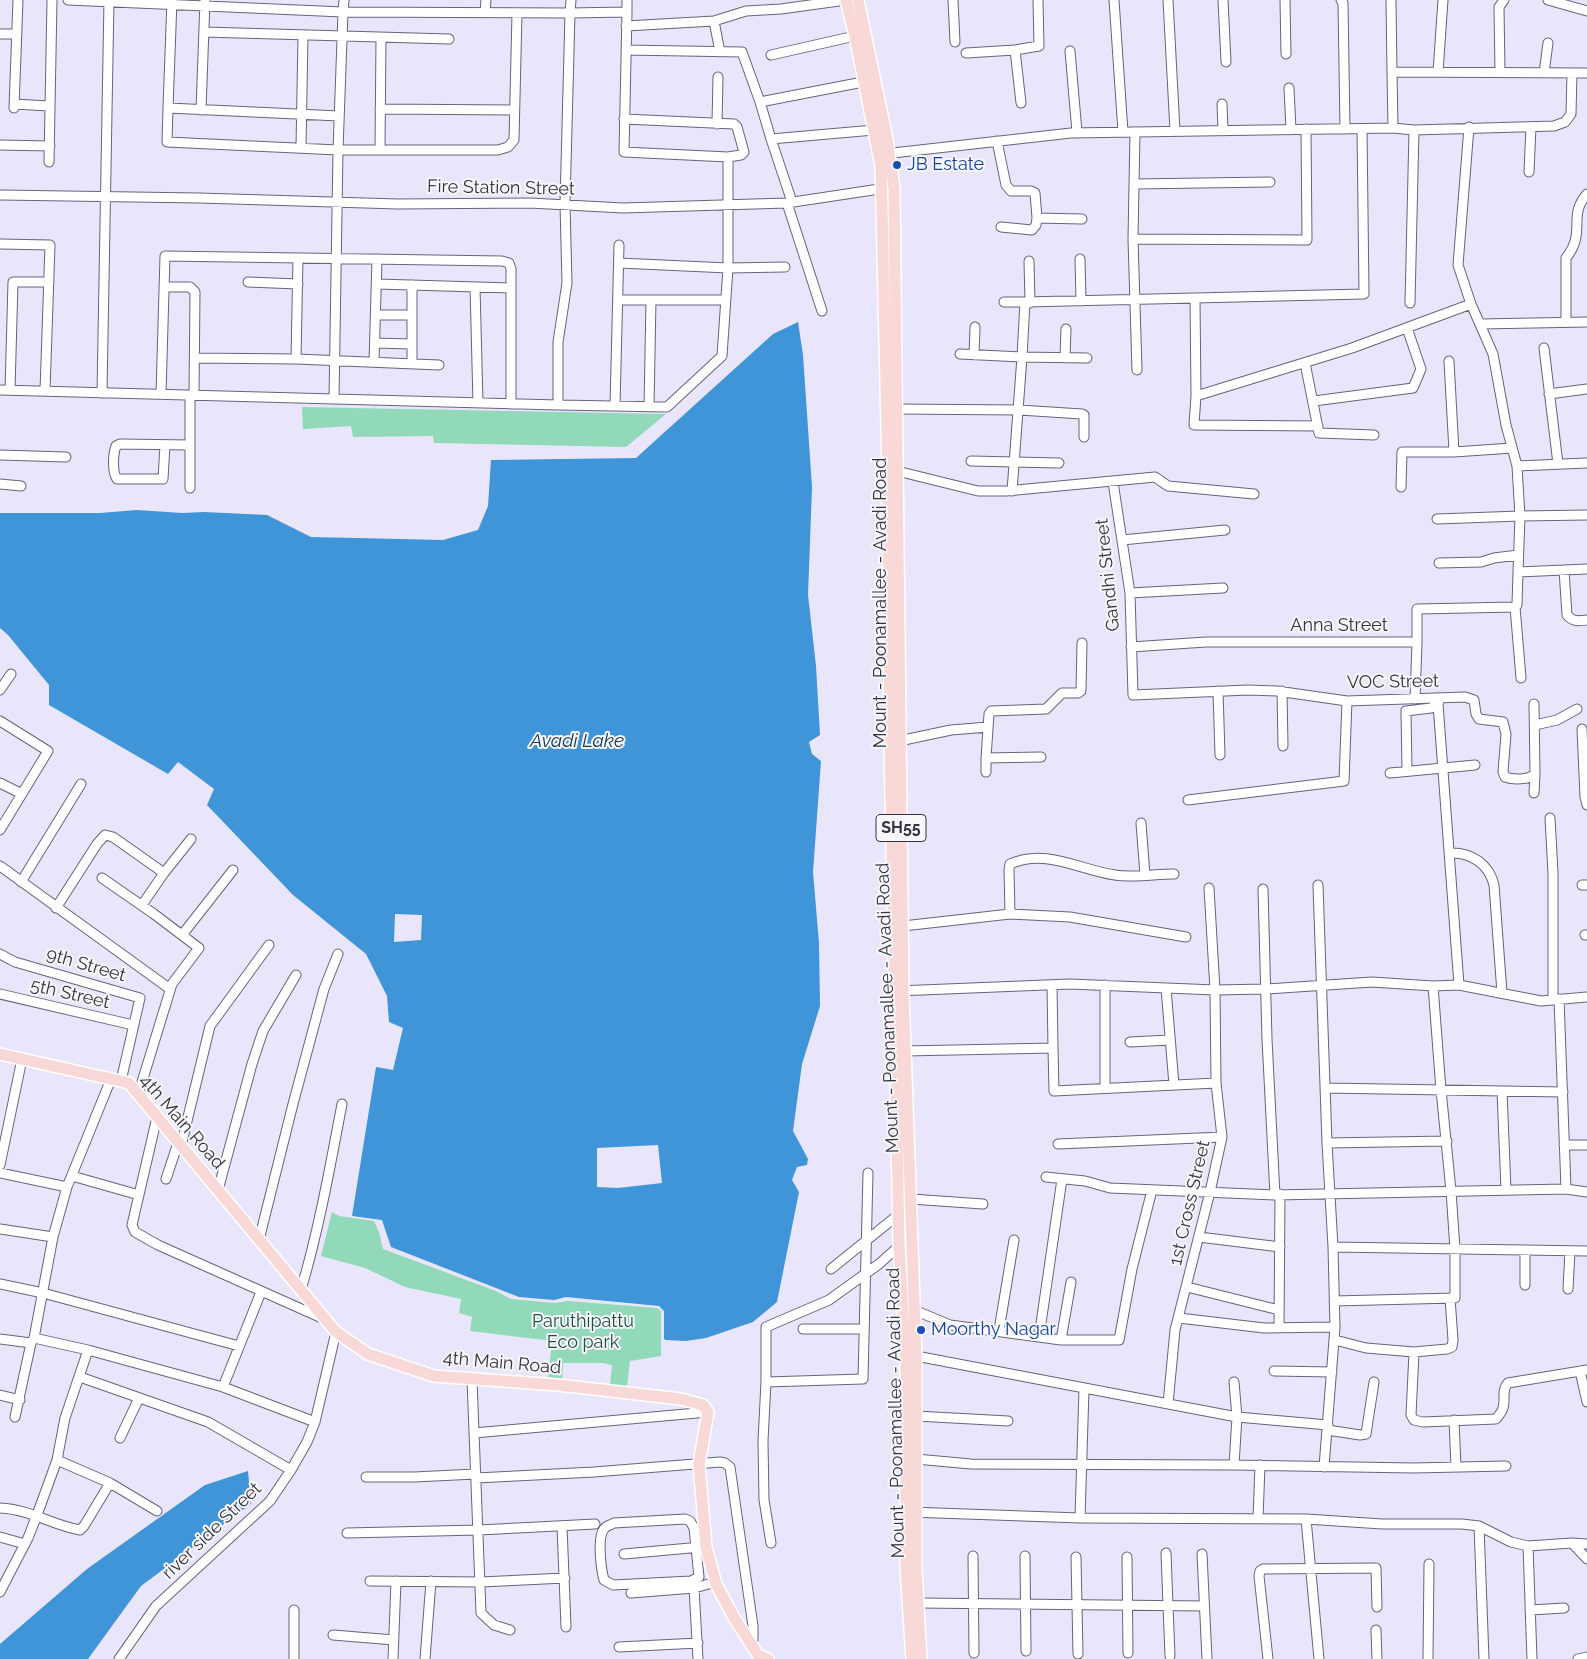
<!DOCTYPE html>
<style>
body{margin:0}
canvas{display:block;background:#e9e6fc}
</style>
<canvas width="1587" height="1659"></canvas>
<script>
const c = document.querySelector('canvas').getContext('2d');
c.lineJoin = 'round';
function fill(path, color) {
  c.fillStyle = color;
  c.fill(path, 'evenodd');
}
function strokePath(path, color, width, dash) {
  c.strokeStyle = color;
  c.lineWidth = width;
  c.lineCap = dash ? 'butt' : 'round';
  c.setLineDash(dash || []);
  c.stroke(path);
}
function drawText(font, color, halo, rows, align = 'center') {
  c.font = font + ' Raleway,sans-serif';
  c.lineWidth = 4;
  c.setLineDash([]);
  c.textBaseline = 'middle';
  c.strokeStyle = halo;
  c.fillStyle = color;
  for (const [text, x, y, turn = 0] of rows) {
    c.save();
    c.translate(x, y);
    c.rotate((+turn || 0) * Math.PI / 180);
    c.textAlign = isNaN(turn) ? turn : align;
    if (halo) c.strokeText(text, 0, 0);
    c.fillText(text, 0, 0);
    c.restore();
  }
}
fill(new Path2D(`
 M302 407 666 414 626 447 434 443 433 436 353 437 351 426 303 429Z
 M332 1212 339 1216 374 1221 379 1232 383 1249 496 1291 511 1299 555 1303 568 1301 657 1308 661 1311V1356L630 1361 627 1387 610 1385 612 1365 603 1363H563L562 1381 548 1380 552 1341 470 1331 472 1317 459 1313 461 1299 405 1287 365 1268 321 1256Z`), '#91d9b9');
fill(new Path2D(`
 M798 322 803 355 812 487 808 595 816 666 820 735 809 742 812 754 821 761 813 872 819 943 820 1006 802 1064 793 1131 808 1159 807 1165 797 1167 792 1180 799 1192 777 1302 753 1322 706 1338 686 1341 666 1340 664 1339V1311L659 1306 566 1297 554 1300 519 1297 391 1247 382 1220 352 1216 376 1067 393 1070 403 1028 389 1022 387 996 366 954 293 895 207 805 214 789 178 762 168 774 49 705V685L8 635 0 628V513H100L137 510 182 513 204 512 267 515 311 537 443 540 478 530 488 506 491 460 636 458 773 334ZM395 914 422 915 421 940 394 942ZM658 1145 662 1183 618 1188 597 1187V1148Z
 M248 1471 251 1504 141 1586 88 1659H0V1644L87 1569 205 1485Z`), '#3f95d8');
const minor = new Path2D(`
 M68 0 343 12 344 0
 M571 0 570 13 627 12V0
 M953 0 955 42
 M1114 0 1123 132
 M1168 0 1175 131
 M1223 0 1226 62
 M1285 0 1286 54
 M1341 0 1343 3 1345 129
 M1391 0 1392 72
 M1548 0 1587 11
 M485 12 486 0
 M714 21 746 11 781 9 846 0
 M626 26 714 21 720 52
 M204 32 449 39
 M0 34H17
 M626 50 742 52 760 102
 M1015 50 1021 103
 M1070 51 1077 132
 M966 53 1015 50 1039 46 1038 0
 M771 55 855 36
 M1438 72 1443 0
 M1500 72 1499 7 1504 0
 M1544 73 1548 43
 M863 82 760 102 771 139 874 130
 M1289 88 1291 130
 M14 104 49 106
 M1222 104 1223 130
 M14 108 18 0
 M168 108 172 0
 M380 109 514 110
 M201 110 205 0
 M339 116 168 108 167 142 338 150H498L508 147 514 140 517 13
 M624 119 734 124 737 127 744 152 741 155 728 157
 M717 124 718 77
 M1469 127 1458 265 1471 304 1493 354 1506 425 1517 466
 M1393 128 1414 130 1554 126 1565 122 1571 114 1572 73
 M1135 132 1133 239 1307 240 1306 129
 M771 139 792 202
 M997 141 1006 185 1011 191H1031L1035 193 1037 218 1082 219
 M0 145 50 146
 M301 147 303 35
 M380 150 381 38
 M884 154 1071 133 1393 128 1392 72 1587 73
 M49 162 52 0
 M1529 172 1531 127
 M1134 184 1270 182
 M0 195 199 198 398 204 530 203 623 208 787 203 886 188
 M787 203 822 311
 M1001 227 1032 230 1036 225 1037 218
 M1133 239 1137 370
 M0 244 50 245 45 391
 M1080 259 1081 301
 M1029 261 1030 303
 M619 263 728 268 785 267
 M248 282 298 284
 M377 284 511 288
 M412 285V364
 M164 287H190L195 292 194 395
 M475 287 478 403
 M1195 298 1196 396 1352 348 1471 304
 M618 300H726
 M1004 302H1025
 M1410 303 1414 130
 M376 315H412
 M1566 322V258C1587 232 1567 216 1587 194
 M1480 324 1587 322
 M375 343 412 344
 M1544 348 1558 464
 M960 354 1022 357 1025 302 1364 294 1362 129
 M974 355 975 327
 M195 358 296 359 439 365
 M1065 358 1066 329
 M296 359 298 258
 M1449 361 1454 452
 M374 362 377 259
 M1305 363 1319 433 1374 435
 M0 390 558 405V342L567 283 565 204 570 13 343 12 338 150 334 399
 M10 390 13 282H49
 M102 393 109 0
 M161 394 165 256 502 261 509 263 511 269V404
 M1549 394 1587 389
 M1196 396 1194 425 1318 426
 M1314 401 1413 388 1421 369 1407 328
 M558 405 667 407 722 356 728 268V157L624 152 627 12
 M615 406 619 245
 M649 407 651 300
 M896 409 1019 410 1082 414 1084 415V437
 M165 445 163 479H117C112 472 113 454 116 446L120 444 190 445
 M0 455 66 457
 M971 461 1059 463
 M893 470 978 491H1006L1155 477 1168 486 1254 494
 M1113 482 1130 593 1133 695 1248 690 1277 691 1347 701 1465 697 1474 700 1476 714 1479 719 1503 722 1506 734 1503 772 1505 777C1513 780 1529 780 1535 774L1534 704
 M0 484 21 486
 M1401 487 1402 452H1454L1512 448
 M190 488V395
 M1012 491 1022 357 1087 358
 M1437 519 1520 516 1517 466 1587 463
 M1122 540 1225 530
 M1439 563 1481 562 1494 558 1518 555
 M1564 570 1567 615C1573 622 1578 621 1587 620
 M1518 572 1520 516 1587 515
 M1130 593 1223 588
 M1131 647 1206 642H1417V609L1515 607
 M1521 678 1515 607 1517 605 1518 572 1587 569
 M0 690 11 674
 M1218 691 1220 755
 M1282 691 1283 746
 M1415 699 1417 642
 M1438 704 1459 985
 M0 721 48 751 0 830
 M1535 725 1557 720 1577 709
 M1582 729 1585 797 1587 805
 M899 741 951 730 988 727
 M1041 757 986 758 989 714 991 711 1046 709 1062 693H1078L1081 691 1082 643
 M1407 771 1406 711 1431 708 1438 704 1439 701
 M986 772V758
 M1390 773 1475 765
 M0 783 22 794
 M1534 793 1535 774
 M1188 800 1344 781 1347 701
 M1550 818 1553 873V1000
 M1141 823 1145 875
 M1450 853C1471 852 1489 864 1494 885L1502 993
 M0 866 170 989
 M102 878 154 914 199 948 172 984 138 1095
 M21 882 81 784
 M1318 885 1327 1143 1333 1247 1335 1327 1324 1467
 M1582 885H1587
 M1263 889 1267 1039 1275 1195
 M142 905 164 873 191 839
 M56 908 97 844 105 835 113 837 164 873
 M1010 914 1070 917 1186 937
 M903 926 1010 914 1009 870 1010 864C1047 848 1079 870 1115 875 1134 878 1155 874 1174 874
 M182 935 233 870
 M1585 935H1587
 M0 954 15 962 140 998 121 1081
 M1105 985V1088
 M1166 988 1174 1085
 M897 991 1070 984 1215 990 1267 989 1372 982 1433 986 1459 985 1541 1001 1587 997
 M0 994 133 1025
 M1559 999 1566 1189
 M1130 1042 1170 1040
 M1053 1048 1054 1091 1216 1083
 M904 1051 1053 1048 1052 985
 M1325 1088 1563 1092
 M1502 1091 1506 1190
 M157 1117 132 1225 135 1232 158 1245 324 1319
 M1327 1143 1447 1141
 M1058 1144 1222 1137
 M1564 1145H1587
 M181 1146 210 1026 269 945
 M0 1165 22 1059
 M0 1173 67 1187
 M72 1176 139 1195
 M1046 1177 1085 1181 1110 1188 1275 1195 1566 1189 1587 1192
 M166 1179 178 1143
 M218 1190 252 1064 263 1031 296 975
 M911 1199 983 1204
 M0 1229 53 1237
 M1199 1237 1280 1247
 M259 1240 293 1104 324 989 338 954
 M1333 1247 1587 1251
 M1525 1250V1285
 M831 1269 898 1215
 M0 1284 43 1293 239 1346
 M1187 1287 1279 1310
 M1568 1289 1570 1251
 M301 1290C319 1229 330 1167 342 1104
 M1334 1301 1455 1298V1249L1451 1191 1441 1090 1433 986
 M914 1310 950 1325 1061 1340H1119L1132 1269 1152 1190
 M1179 1318 1264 1328 1335 1327
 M1279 1328 1280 1194
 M803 1329H864
 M999 1330 1014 1240
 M1039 1337 1062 1179
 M34 1338 88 1350 223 1387 315 1422
 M0 1339 31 1343
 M1061 1340 1071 1282
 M1335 1340 1366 1348 1414 1352 1447 1349 1452 1347 1453 1340 1450 1298
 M1414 1352 1411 1415 1414 1420 1423 1422 1496 1419C1499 1415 1502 1412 1503 1408 1506 1399 1501 1390 1508 1383L1587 1370
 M916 1356 1237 1417 1234 1465
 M1274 1371 1332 1372
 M1580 1371 1587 1402
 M80 1377 208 1422 291 1470
 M472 1380 481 1613 494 1625 510 1630
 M766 1382V1327L829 1300 879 1264 899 1246
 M1234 1382 1237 1417 1328 1425
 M223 1387 261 1292
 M0 1395 20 1400
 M1168 1404 1175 1330 1210 1192 1222 1137 1216 1083 1215 990 1209 888
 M916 1416 1008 1421
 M15 1417 31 1343 34 1338 53 1237 67 1187 111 1079
 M1454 1420 1456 1467
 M1327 1430 1360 1435 1366 1434 1374 1382
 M474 1433 708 1412
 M120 1438 139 1398
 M916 1459 971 1464 1234 1465 1413 1468 1506 1466
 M57 1460 110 1483 157 1511
 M366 1477H414L476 1474
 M476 1478 594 1472 720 1462 725 1463 730 1467 753 1626V1638L752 1645
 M0 1508C29 1509 52 1525 80 1530L84 1526 110 1483
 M909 1512 1080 1518 1306 1519 1382 1524H1462L1479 1526 1511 1542 1528 1546 1572 1543 1587 1544
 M1080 1518 1084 1389
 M685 1519 690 1521 694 1528 699 1577 691 1581 613 1585 604 1580C601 1569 597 1537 604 1529 607 1525 611 1525 614 1523Z
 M1258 1519 1260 1465
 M1306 1519 1319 1659
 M562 1526 566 1627
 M1479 1526 1484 1659
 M347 1533 479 1530 595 1524
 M0 1537 25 1544
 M771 1543 764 1500 763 1441 766 1382 863 1379 868 1173
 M1572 1543 1587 1559
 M1528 1546 1532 1659
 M1166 1553 1170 1656
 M624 1554 701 1547
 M1202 1554 1207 1659
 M973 1556 974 1653
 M1025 1556 1026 1651
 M1076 1557 1078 1654
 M1127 1557 1128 1653
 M370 1581 481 1582 565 1578
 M694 1588 698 1659
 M0 1592 28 1538 37 1515 57 1460 65 1418 88 1350
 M631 1593 694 1588 716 1582
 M918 1603 1204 1606
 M294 1610V1659
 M1530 1610 1564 1608
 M1376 1630 1377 1659
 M333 1635 394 1640
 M619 1647 698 1643
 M119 1659 156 1606 270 1501 291 1470 307 1442 315 1422 336 1332
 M393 1659 396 1581
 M425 1659 431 1581
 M1268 1659 1259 1576 1260 1571 1263 1569 1376 1568 1377 1607
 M1428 1659 1429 1564
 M1578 1659 1587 1657`);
const major = new Path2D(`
 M846 0 855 36 881 166 888 471 890 741 899 1246 906 1361V1569L912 1659
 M858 0 887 139 894 188 903 991 916 1356V1570L921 1659
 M0 1054 129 1083 336 1332 368 1354 434 1376 558 1385 681 1399 703 1405 708 1412 699 1464 706 1547 716 1584 733 1616 758 1655 768 1659`);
strokePath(minor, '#67637b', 11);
strokePath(major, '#fff', 14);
strokePath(minor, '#fff', 9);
strokePath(major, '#f8d9d7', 11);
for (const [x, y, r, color] of [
 [897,165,5,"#1a4fb4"],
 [921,1330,5,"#1a4fb4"]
]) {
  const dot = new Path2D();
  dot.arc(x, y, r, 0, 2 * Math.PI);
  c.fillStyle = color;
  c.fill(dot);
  strokePath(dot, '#f6f6fb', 2);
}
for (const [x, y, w] of [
 [901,828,50]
]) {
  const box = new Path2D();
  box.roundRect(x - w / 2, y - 13.5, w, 27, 4);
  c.fillStyle = '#f6f6fb';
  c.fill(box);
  strokePath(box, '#35343e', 1);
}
drawText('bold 16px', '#35343e', null, [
 ["SH55",901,828]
]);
drawText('18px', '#164399', '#f6f6fb', [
 ["JB Estate",907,165],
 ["Moorthy Nagar",931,1330]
], 'left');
drawText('18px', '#35343e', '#f6f6fb', [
 ["Fire Station Street",501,188,1],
 ["Gandhi Street",1108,575,-96],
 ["Mount - Poonamallee - Avadi Road",881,603,-90],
 ["Anna Street",1339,626],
 ["VOC Street",1393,682,-1],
 ["9th Street",86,965,16],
 ["5th Street",70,994,13],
 ["Mount - Poonamallee - Avadi Road",888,1008,-92],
 ["4th Main Road",182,1122,49],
 ["1st Cross Street",1190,1203,-77],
 ["4th Main Road",502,1363,5],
 ["Mount - Poonamallee - Avadi Road",896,1413,-91],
 ["river side Street",212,1531,-44]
]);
drawText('18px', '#1e503c', '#f6f6fb', [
 ["Paruthipattu",583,1322],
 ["Eco park",583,1343]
]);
drawText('italic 19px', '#153954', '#f6f6fb', [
 ["Avadi Lake",577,741]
]);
</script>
